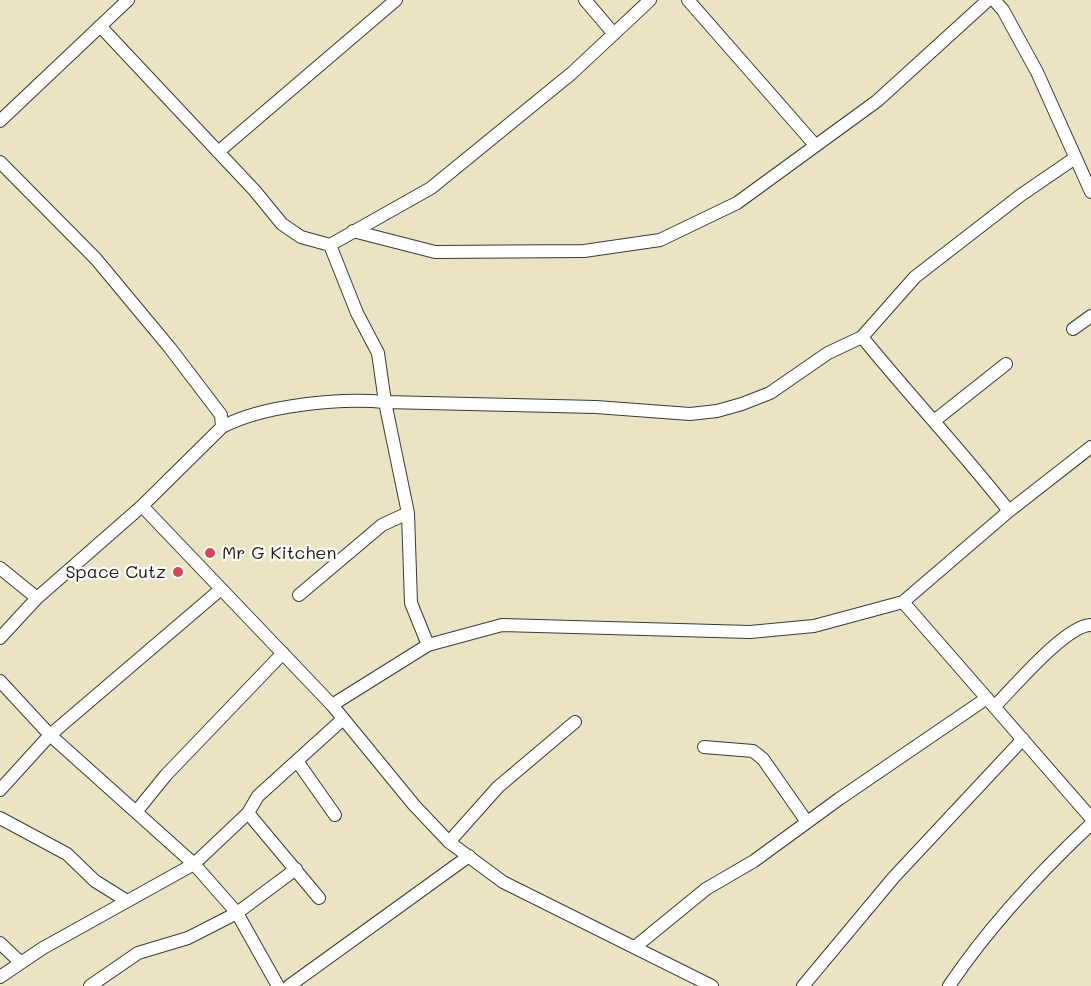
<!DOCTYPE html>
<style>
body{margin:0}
canvas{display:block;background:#ebe4c4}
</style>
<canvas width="1091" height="986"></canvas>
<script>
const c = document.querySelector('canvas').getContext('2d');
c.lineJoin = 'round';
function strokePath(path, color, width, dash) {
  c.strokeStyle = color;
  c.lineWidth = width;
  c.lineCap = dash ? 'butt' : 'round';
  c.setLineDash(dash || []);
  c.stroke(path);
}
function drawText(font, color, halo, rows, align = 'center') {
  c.font = font + ' Mali,sans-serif';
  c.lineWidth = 4.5;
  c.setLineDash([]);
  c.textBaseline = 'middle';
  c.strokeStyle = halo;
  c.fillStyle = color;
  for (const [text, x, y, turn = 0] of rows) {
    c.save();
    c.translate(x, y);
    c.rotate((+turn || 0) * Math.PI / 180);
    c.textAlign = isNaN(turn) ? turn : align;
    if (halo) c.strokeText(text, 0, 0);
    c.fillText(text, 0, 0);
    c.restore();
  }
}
const minor = new Path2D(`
 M585 0 614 34
 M688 0 815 145
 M994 0 1003 10 1037 72 1091 192
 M100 26 255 191 282 224 301 237 330 245 431 188 572 73 650 0
 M0 121 128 0
 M218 152 396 0
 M0 162 96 259 170 348 221 415 222 427 142 506
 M353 231 435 252 584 251 660 240 737 203 877 101 988 0
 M1073 329 1091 316
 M862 337C910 396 962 451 1009 511
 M934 421 1006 364
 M222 427C263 405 339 398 385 402L378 353 357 313 330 245
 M0 568 37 598 142 506 332 705 428 645 502 625 750 632 814 626 903 602 1091 818
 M299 595 382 525 408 513
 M903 602 1009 511 1091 447
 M0 638 37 598
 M428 645 411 603 408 513 385 402 596 407 690 414 717 411 742 404 770 393 828 353 862 337 915 277 1021 195 1075 158
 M0 681 50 735 194 864 43 948 0 977
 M332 705 414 805 449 842 503 882 712 986
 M995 706C1014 687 1066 625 1091 625
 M704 747 753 751 763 759 807 822
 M297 761 335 815
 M0 790 50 735 221 589
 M136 812 166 775 283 653
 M248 813 319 898
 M0 818 67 854 95 881 127 901
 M449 842 498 787 575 722
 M0 943 21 963
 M635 947 706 889 754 861 839 799 987 698
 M90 986 138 953 188 938 237 913 296 869
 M278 986 237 913 194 864 248 813 258 796 343 719
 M289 986 469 856
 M803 986 894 877 1023 739
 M949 986C989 926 1038 874 1091 824`);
strokePath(minor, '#3b3a35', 14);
strokePath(minor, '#fff', 12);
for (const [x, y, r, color] of [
 [210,553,6,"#d1495b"],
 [178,572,6,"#d1495b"]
]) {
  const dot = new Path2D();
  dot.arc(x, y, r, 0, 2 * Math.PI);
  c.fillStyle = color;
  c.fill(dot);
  strokePath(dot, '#fdfcf7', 2);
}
drawText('18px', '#1c1c1c', '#fdfcf7', [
 ["Mr G Kitchen",222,553],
 ["Space Cutz",166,572,"right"]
], 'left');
</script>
